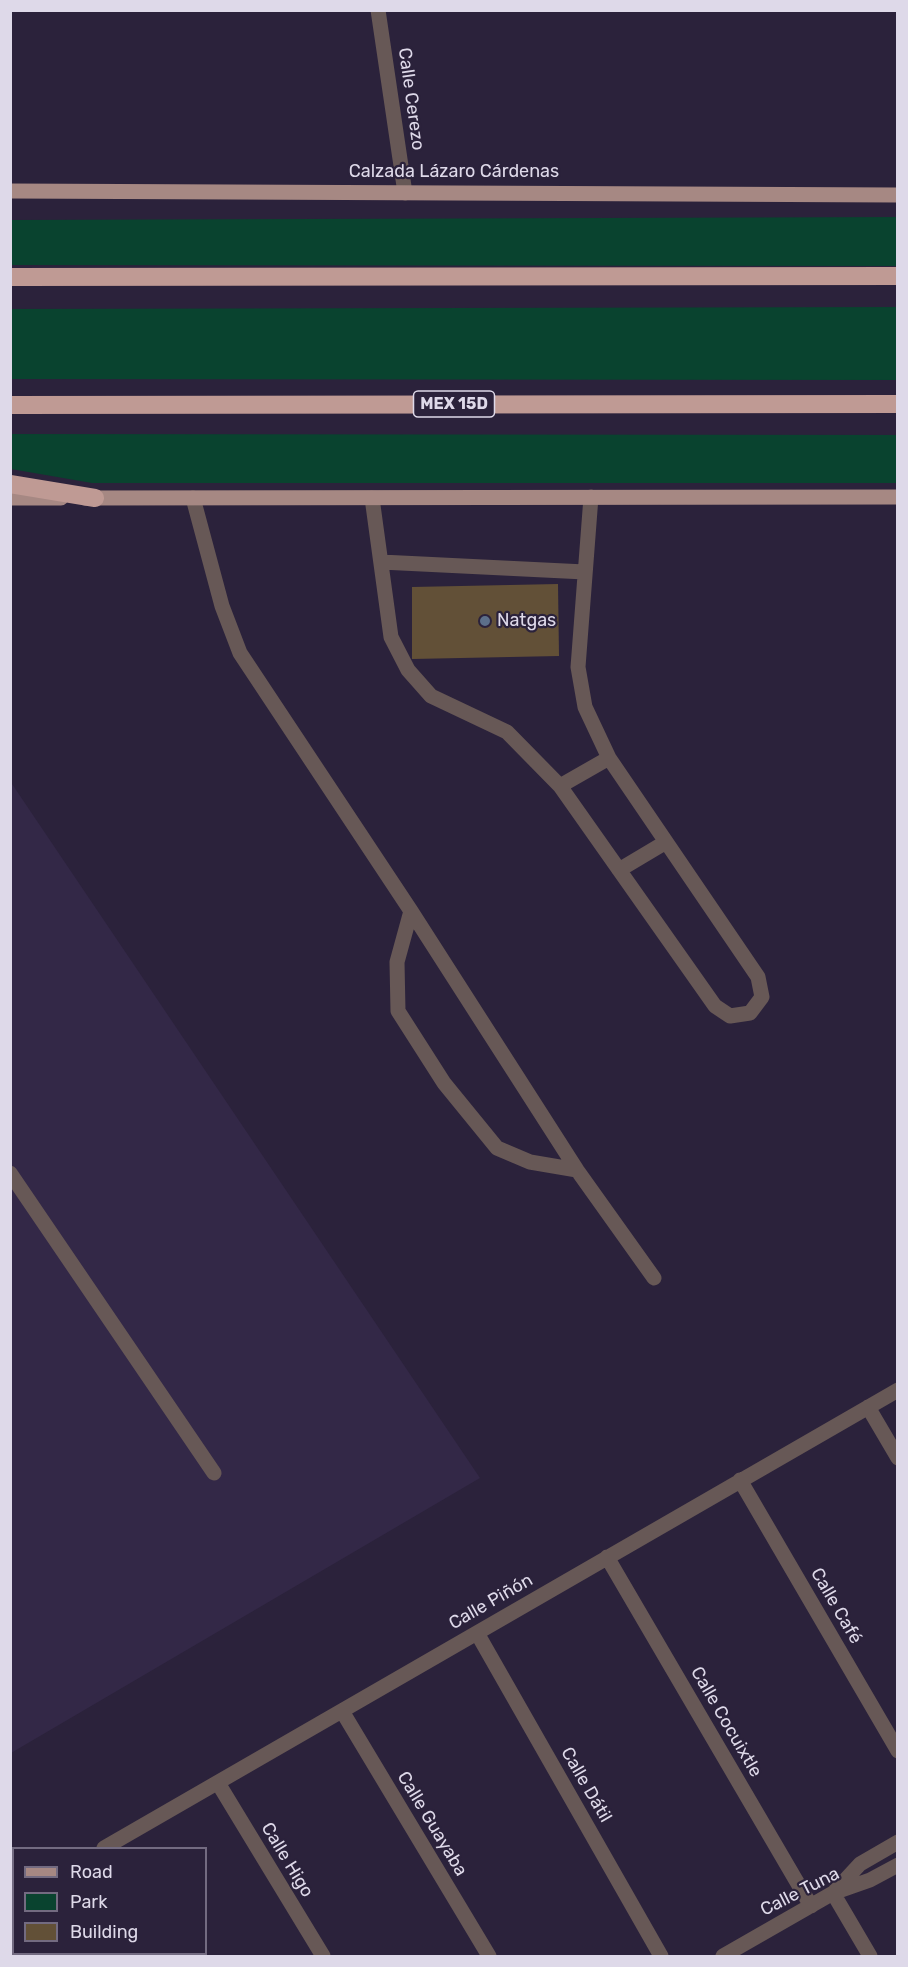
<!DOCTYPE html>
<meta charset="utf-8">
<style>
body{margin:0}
#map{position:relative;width:908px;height:1967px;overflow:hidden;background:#2b223b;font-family:Rubik,sans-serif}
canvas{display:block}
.frame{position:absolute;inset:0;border:12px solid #ded9e9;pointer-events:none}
.legend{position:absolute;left:12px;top:1847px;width:195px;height:108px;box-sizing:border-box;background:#2b223b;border:2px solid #736b81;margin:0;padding:8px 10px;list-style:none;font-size:18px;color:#ded9e9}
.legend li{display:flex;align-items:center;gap:12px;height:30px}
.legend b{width:30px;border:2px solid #736b81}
</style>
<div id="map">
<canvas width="908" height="1967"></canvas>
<div class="frame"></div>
<ul class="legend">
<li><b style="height:8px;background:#a68883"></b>Road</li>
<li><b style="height:16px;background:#09432f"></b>Park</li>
<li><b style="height:16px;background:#625037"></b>Building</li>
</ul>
</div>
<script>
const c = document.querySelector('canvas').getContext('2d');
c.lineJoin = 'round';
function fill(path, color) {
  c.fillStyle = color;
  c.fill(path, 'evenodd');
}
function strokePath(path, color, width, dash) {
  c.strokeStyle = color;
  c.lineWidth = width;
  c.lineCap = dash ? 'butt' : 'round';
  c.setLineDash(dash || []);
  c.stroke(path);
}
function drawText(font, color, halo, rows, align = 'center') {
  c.font = font + ' Rubik,sans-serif';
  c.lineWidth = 4.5;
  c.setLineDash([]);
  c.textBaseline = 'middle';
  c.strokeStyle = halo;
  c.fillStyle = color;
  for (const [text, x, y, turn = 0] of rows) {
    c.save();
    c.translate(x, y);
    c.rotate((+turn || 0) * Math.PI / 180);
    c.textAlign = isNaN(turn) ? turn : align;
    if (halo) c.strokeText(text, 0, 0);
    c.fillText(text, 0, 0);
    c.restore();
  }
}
fill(new Path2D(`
 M10 781 480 1478 11 1753H10Z`), '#332847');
fill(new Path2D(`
 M897 217V266L11 265V220Z
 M897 307V380L11 379V309Z
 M10 434 897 435V483H92L11 469Z`), '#09432f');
fill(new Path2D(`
 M558 584 559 656 412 659V587Z`), '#625037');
strokePath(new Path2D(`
 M378 10 405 193
 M193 498 222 606 240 653 411 911 577 1170 654 1278
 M372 498 391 637 408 670 431 696 507 732 560 786 715 1006 730 1016 750 1013 762 997 758 977 609 758 585 707 578 667 591 497
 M381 562 585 572
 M560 786 609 758
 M619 870 666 842
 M411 911 397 962 398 1011 444 1083 497 1148 530 1162 577 1170
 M10 1173 214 1473
 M868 1407 898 1458
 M740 1480 898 1751
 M607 1557 811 1906
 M477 1633 661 1956
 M342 1711 489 1956
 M218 1783 323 1956
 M104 1848 898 1390
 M835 1891 860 1864 898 1842
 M833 1893 870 1956
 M10 1903 14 1901
 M153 1954 155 1956
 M723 1956 833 1893 870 1880 898 1865`), '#675856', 15);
strokePath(new Path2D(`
 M10 191 898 195
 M10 498H61
 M85 498 898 497`), '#a68883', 15);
strokePath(new Path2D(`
 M10 277 898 276
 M10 405 898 404
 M10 484 95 498`), '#bf9a94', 18);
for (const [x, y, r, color] of [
 [485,621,6,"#5c6f8a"]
]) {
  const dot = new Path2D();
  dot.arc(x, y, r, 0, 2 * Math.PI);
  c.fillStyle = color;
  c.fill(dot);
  strokePath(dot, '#2b223b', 2);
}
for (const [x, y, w] of [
 [454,404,81]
]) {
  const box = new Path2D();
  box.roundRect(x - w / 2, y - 13, w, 26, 4.5);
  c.fillStyle = '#2b223b';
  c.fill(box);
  strokePath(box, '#ded9e9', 1.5);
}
drawText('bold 16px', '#ded9e9', null, [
 ["MEX 15D",454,404]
]);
drawText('18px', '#ded9e9', '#2b223b', [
 ["Calle Cerezo",411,99,82],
 ["Calzada Lázaro Cárdenas",454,172],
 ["Calle Piñón",491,1602,-30],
 ["Calle Café",836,1606,60],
 ["Calle Cocuixtle",726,1722,60],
 ["Calle Dátil",586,1785,60],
 ["Calle Guayaba",432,1824,59],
 ["Calle Higo",287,1860,59],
 ["Calle Tuna",800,1892,-27]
]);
drawText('18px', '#ded9e9', '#2b223b', [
 ["Natgas",497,621]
], 'left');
</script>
